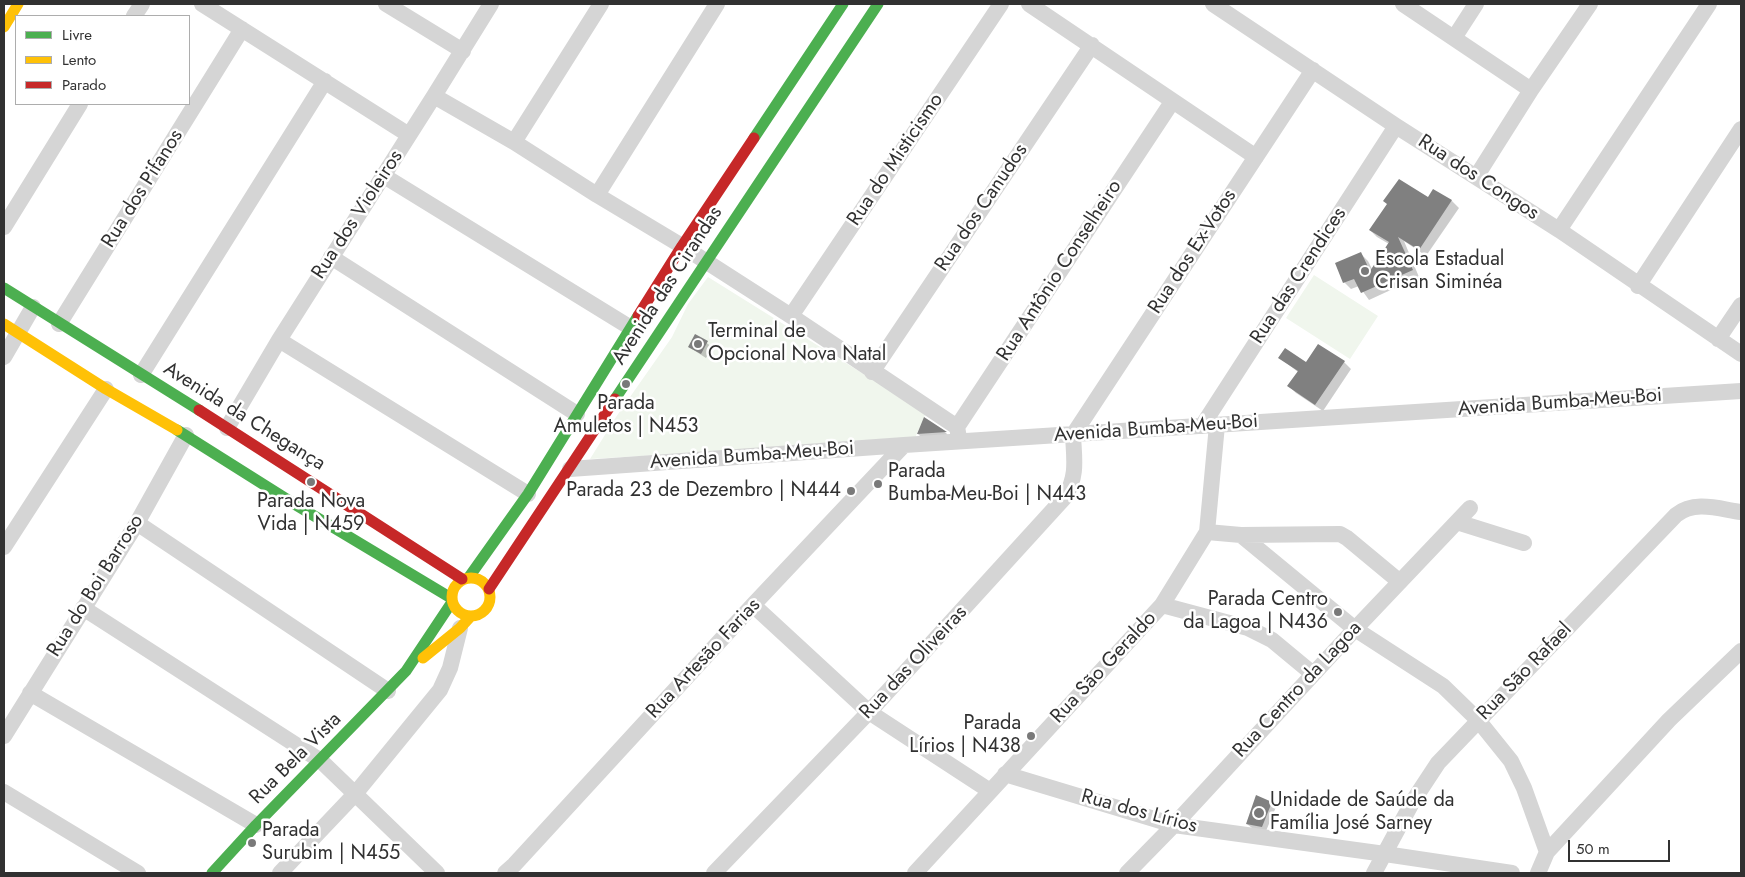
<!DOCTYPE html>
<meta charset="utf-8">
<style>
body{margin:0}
#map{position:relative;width:1745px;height:877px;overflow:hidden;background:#fff;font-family:Jost,sans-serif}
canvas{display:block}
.frame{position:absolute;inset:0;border:5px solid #313131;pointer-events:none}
.legend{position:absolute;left:15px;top:15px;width:175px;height:90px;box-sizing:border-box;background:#fff;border:1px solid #adadad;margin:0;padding:6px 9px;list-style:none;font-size:15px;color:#313131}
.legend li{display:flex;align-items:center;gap:10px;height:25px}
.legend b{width:25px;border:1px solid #adadad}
.scale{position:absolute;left:1568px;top:840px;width:102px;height:22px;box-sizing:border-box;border:2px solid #313131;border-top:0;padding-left:6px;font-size:15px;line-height:18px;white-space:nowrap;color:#313131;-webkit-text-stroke:4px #fff;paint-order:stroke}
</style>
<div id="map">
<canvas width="1745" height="877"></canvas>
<div class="frame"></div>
<ul class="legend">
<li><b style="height:6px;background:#4caf50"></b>Livre</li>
<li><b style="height:6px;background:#ffc107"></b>Lento</li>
<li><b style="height:6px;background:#c62828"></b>Parado</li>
</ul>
<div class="scale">50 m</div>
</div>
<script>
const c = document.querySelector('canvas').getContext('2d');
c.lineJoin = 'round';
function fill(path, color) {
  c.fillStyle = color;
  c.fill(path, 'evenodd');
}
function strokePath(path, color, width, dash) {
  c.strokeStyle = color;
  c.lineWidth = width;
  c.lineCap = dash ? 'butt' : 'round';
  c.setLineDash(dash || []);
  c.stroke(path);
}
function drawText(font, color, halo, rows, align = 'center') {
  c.font = font + ' Jost,sans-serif';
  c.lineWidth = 5;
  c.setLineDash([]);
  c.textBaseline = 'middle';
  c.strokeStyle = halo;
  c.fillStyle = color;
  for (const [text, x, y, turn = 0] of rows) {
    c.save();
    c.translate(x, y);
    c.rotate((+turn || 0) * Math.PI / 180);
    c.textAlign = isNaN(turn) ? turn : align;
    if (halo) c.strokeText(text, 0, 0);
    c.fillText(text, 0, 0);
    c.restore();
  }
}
fill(new Path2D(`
 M1314 275 1378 316 1350 359 1286 318Z
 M708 277 926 413 914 440 590 459 616 417 672 337 688 304Z`), '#f0f6ed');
fill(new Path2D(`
 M1434 191 1452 201 1459 208 1426 256 1404 241 1419 277 1369 300 1359 286 1351 289 1344 282 1361 254 1368 261 1372 269 1389 244 1377 237 1370 230 1428 198Z
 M696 335 712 347 706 358 689 347Z
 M1280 358 1306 364 1344 362 1351 369 1323 411 1296 393 1289 386 1298 372Z
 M925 419 946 433 949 436 922 438 918 434Z
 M1271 803 1276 807 1266 831 1252 828 1247 824Z`), '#0003');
fill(new Path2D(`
 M1399 179 1428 197 1433 189 1452 200 1419 250 1398 237 1413 270 1361 293 1354 279 1343 283 1335 263 1361 252 1370 271 1389 242 1369 230 1387 204 1383 201Z
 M695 334 708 341 701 354 688 347Z
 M1318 344 1345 361 1315 405 1287 386 1298 371 1278 358 1285 348 1306 362Z
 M924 417 947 432 917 434Z
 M1256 795 1272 802 1262 827 1246 824Z`), '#808080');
strokePath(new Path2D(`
 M202 4 409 135
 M386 4 463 51
 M1029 4 1256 157
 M1213 4 1396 126 1559 230 1741 354
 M1403 4 1531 90
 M134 16 142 4
 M1454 38 1476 4
 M434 96 514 142 597 195 682 246 791 316 957 427
 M514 142 601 4
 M384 176 631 328
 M1476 177 1531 90 1590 4
 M597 195 717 4
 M4 227 80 104
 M1559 230 1709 4
 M331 257 577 414
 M1638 286 1741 129
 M791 316 1001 4
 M59 324 242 29
 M1718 339 1741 305
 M279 340 528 494
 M4 357 33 307
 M872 372 1092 45
 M141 375 325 81
 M1202 426 1396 126
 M227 428 279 340 434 96 491 4
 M959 438 957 427 1172 102
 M570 469 904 445 1741 391
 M1457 522 1524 543
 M137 523 388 691
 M1207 532 1241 535 1355 629 1443 686 1478 720 1511 761 1524 788 1547 852
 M1241 535 1340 534 1347 538 1400 582
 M4 547 106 389
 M753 605 869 712 990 791
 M1162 605 1248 628 1272 640 1313 674
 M83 608 321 761 437 873
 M30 693 256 825
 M4 736 137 523 186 435
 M1005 774 1174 825 1385 854 1512 873
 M4 792 138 873
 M280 873 355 794 440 690 450 668 460 628
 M505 873 514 865 753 605 904 445
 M714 873 869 712 1065 497C1078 475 1074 459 1073 435L1313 70
 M915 873 1162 605 1207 532 1217 425
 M1127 873 1174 825 1355 629 1470 508
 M1374 873 1413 801 1438 763 1676 515C1695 500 1719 509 1741 512
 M1538 873 1547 852 1669 720 1741 651`), '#d5d5d5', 16);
strokePath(new Path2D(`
 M754 138 843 4
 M4 288 199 410
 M615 399 878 4
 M177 430 296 505 451 598
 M469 577 528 494 638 316
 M212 873 256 825 406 671 452 602`), '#4caf50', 11);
strokePath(new Path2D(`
 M4 27 18 4
 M4 324 106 389 177 430
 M452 597a19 19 0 1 1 38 0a19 19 0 1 1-38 0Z
 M423 658 460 628 471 616`), '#ffc107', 11);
strokePath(new Path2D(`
 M638 316 682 246 754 138
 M199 410 462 579
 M489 589 615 399`), '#c62828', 11);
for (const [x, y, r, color] of [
 [1365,271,5,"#797979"],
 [698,344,5,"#797979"],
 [626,384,5,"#797979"],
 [311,482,5,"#797979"],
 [878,484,5,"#797979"],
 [851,491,5,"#797979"],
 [1338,612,5,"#797979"],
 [1031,736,5,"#797979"],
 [1259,813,6,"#797979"],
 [252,843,5,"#797979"]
]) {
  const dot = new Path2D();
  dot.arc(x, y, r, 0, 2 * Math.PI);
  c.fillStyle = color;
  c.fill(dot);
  strokePath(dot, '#fff', 2);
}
drawText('20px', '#313131', '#fff', [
 ["Rua do Misticismo",896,160,-56],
 ["Rua dos Congos",1478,178,33],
 ["Rua dos Pifanos",143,189,-58],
 ["Rua dos Canudos",982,208,-56],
 ["Rua dos Violeiros",358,215,-57],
 ["Rua dos Ex-Votos",1193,252,-57],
 ["Rua Antônio Conselheiro",1060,271,-57],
 ["Rua das Crendices",1299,276,-57],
 ["Avenida das Cirandas",668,286,-57],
 ["Avenida Bumba-Meu-Boi",1560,403,-4],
 ["Avenida da Chegança",244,417,32],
 ["Avenida Bumba-Meu-Boi",1156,429,-4],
 ["Avenida Bumba-Meu-Boi",752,456,-4],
 ["Rua do Boi Barroso",96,586,-58],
 ["Rua Artesão Farias",704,659,-47],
 ["Rua das Oliveiras",914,663,-47],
 ["Rua São Geraldo",1104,668,-47],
 ["Rua São Rafael",1525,672,-46],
 ["Rua Centro da Lagoa",1298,690,-47],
 ["Rua Bela Vista",296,759,-45],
 ["Rua dos Lírios",1139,812,15]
]);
drawText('20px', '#313131', '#fff', [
 ["Escola Estadual",1375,260],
 ["Crisan Siminéa",1375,283],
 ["Terminal de",708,332],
 ["Opcional Nova Natal",708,355],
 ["Parada",626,404,"center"],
 ["Amuletos | N453",626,427,"center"],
 ["Parada",888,472],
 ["Bumba-Meu-Boi | N443",888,495],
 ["Parada 23 de Dezembro | N444",841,491,"right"],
 ["Parada Nova",311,502,"center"],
 ["Vida | N459",311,525,"center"],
 ["Parada Centro",1328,600,"right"],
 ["da Lagoa | N436",1328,623,"right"],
 ["Parada",1021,724,"right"],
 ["Lírios | N438",1021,747,"right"],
 ["Unidade de Saúde da",1270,801],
 ["Família José Sarney",1270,824],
 ["Parada",262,831],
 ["Surubim | N455",262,854]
], 'left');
</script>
